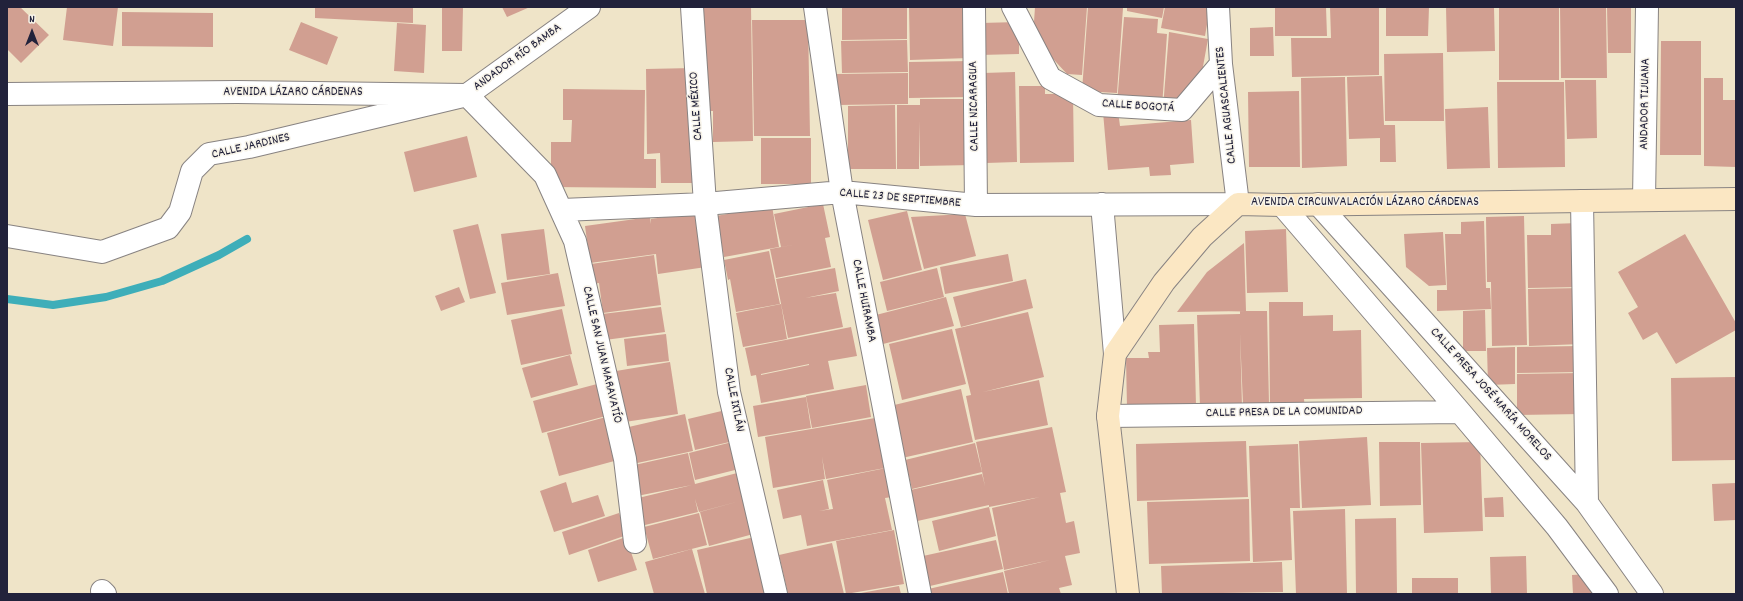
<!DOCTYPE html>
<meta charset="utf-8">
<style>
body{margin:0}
#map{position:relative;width:1743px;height:601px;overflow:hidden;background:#efe4c8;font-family:Dekko,sans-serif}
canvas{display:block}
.frame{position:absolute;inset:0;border:8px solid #22223b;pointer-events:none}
.north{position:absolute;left:12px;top:12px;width:40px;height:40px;-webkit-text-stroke:3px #f7f3e8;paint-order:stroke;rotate:0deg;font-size:11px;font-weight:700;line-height:16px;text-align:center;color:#22223b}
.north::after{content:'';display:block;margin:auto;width:14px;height:18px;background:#22223b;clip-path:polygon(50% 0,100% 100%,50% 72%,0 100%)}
</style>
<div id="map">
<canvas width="1743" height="601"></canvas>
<div class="frame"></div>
<div class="north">N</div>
</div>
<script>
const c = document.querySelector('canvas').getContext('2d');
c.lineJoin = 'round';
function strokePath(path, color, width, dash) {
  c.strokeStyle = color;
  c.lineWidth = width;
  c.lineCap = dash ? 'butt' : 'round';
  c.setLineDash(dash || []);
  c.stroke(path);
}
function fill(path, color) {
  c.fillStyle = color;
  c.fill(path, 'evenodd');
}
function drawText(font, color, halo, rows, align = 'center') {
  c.font = font + ' Dekko,sans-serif';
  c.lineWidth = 3;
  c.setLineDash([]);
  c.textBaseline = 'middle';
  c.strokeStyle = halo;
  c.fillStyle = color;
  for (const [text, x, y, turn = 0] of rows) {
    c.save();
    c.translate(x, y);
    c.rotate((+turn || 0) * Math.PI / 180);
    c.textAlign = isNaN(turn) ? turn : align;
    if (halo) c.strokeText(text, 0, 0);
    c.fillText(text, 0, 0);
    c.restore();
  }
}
strokePath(new Path2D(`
 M7 299 53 305 106 297 162 281 219 255 247 239`), '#3eaeb9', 8);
fill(new Path2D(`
 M7 7H20L49 35 21 63 7 49Z
 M67 7H118L113 46 63 40Z
 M315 7H413V23L315 18Z
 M442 7H463L462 51H442Z
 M502 7H530L507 17Z
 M701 7H751L753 141 713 142V111H702Z
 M842 7H907V39L842 40Z
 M909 7H968L969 58 910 60Z
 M1035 7H1087L1082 75 1067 74 1033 37Z
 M1088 7 1123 8 1117 93 1082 91Z
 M1127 7H1164L1162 18 1127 11Z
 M1165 7H1210L1205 36 1161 28Z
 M1275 7H1326L1327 36H1275Z
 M1330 7H1379V75L1292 77 1291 38H1331Z
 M1386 7H1429L1428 36H1386Z
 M1446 7H1494L1495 51 1447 52Z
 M1499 7H1559V80H1499Z
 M1560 7H1606L1607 78H1561Z
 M1607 7H1631V53H1608Z
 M122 12 213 13V47L122 46Z
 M1124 17 1158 19 1157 33 1167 34 1162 107 1117 104Z
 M752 20H808L810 136H754Z
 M301 22 338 37 327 65 289 50Z
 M1019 22V54L980 55V23Z
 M397 23 426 25 424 73 394 71Z
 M1273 27 1274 56H1250V28Z
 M1169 32 1208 39 1200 83 1163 108Z
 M907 40 908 72 842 73 841 41Z
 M1661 41H1701V155H1660Z
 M1443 53 1444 121H1385L1384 54Z
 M971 61 972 97 909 98V62Z
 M693 68 695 183H661L660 153 647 154 646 69Z
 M1015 72 1017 162 986 163 983 73Z
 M908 73V104L837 105V74Z
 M1382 76 1384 125H1395L1396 162H1380V138L1349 139 1347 77Z
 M1345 77 1347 166 1302 168 1301 78Z
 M1704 78H1723V100H1736V167L1704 166Z
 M1565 80H1596L1597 138 1567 139Z
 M1497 82H1564L1565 167 1498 168Z
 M1019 86H1045V94H1073L1074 162 1020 163Z
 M563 89 645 90 644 159H656V188L551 187V142H571L572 120H563Z
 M1299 91 1300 167H1249L1248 92Z
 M920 99H973V165L920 166 919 121V169H897V105H920Z
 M895 105 896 169H848V106Z
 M1488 107 1490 168 1447 169 1445 109Z
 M1118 111 1120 126 1191 120 1194 163 1170 165 1171 175 1150 176 1149 167 1108 170 1103 112Z
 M467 136 477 177 414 192 404 152Z
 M761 138H811V184H761Z
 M823 204 830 237 825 238 831 267 776 278 770 249 804 243 781 247 774 214Z
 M772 206 779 247 724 257 716 216Z
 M907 211 922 270 883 280 868 220Z
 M698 212 706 267 658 274 656 254 590 263 585 226 650 217 651 224V219Z
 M965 214 976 256 924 269 911 217Z
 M1524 216 1527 345 1492 346 1491 282H1487L1486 217Z
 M1484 221 1486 288H1490L1491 309 1437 311V290H1447L1445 234H1461V222Z
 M1578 223 1579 287 1528 288 1527 235H1551V224Z
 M478 224 496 293 470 299 453 230Z
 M544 229 550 274 507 280 501 234Z
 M1286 229 1288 292 1247 293 1245 231Z
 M1443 232 1446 285 1429 286 1406 267 1404 234Z
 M1685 234 1736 323V330L1676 364 1657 332 1643 340 1628 313 1638 307 1618 272Z
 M1244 243 1246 311 1177 312 1207 272Z
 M769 251 773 271 768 272 773 271 780 304 736 312 730 279 728 280 724 260Z
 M1008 254 1013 281 945 294 940 267Z
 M654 255 661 305 603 313 599 283 593 284 591 264Z
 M835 268 839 291 805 298 836 293 843 327 788 338 776 279Z
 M937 268 944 297 887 311 880 282Z
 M558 273 565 306 507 315 501 283Z
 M1026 279 1033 308 961 327 953 297Z
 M459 287 465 302 441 311 435 296Z
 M1581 288 1582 344 1529 346 1528 289Z
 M946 297 954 326 879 345 872 316Z
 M1269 302H1303V316L1333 315V331L1361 330 1362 398 1304 399 1305 410 1270 411Z
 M781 304 787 339 743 347 736 313Z
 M661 307 665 332 605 340 602 314Z
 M562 309 572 354 521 365 511 320Z
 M1485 310 1486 351H1463V311Z
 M1240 311H1267L1269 404 1243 405 1240 334 1242 406 1200 407 1197 315 1240 314Z
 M1028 312 1044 377 983 392 1039 380 1048 425 975 440 966 396 971 395 955 329Z
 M1194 324 1196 406 1127 408 1126 358H1149L1148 352H1160L1159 325Z
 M851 327 857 356 828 361 834 389 761 403 756 375 751 376 745 348ZM809 364V365L761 375V374Z
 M952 329 966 384 902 400 889 344Z
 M666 334 669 361 627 366 624 339Z
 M1579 346 1580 372 1517 373V347Z
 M1515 347V384L1488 385 1487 348Z
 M570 355 578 385 531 398 522 368Z
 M670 362 678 414 618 423 610 372Z
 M1581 373 1582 414 1517 415V374Z
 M1736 377V460L1672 461 1671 378Z
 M597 384 606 416 542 433 533 401Z
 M866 385 871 417 812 428 806 396Z
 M961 389 973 442 902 458 890 406Z
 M806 397 811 428 758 437 753 406Z
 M730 409 738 440 695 450 688 419Z
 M685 414 693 451 628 465 620 429Z
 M606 417 618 460 559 476 547 433Z
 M875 418 885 468 826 479 822 457 825 479 773 488 765 437Z
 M1052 427 1066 492 1060 493 1066 523 1074 521 1080 553 1065 556 1072 585 1059 588 1061 594H1009L1004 571 1050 560 1004 570 992 508 1040 497 989 507V505L913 522 906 491 982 474 985 486 976 442Z
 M1367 437 1371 505 1302 508 1299 441Z
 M1246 441 1248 497 1137 501 1136 444Z
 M732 442 739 469 695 480 689 453Z
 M1379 442H1420L1421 505 1380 506Z
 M1480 442 1483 531 1424 533 1421 443Z
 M975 443 982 472 912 489 905 460Z
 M1298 444 1300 508H1290L1292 560 1253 562 1249 446Z
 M688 453 695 484 741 472 757 533 709 546 700 512 740 501 699 512 695 499 698 512 641 526 634 499 692 485 637 496 630 466Z
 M886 468 892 497 885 498 892 530 807 546 801 515 783 519 777 490 823 480 829 509 819 511 833 509 827 480Z
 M566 482 572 503 598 495 605 516 554 532 540 491Z
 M1736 483V520L1714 521 1712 484Z
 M1503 497 1504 517H1485L1484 498Z
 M1249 499 1250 561 1149 564 1147 502Z
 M989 507 996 536 939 551 932 521Z
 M1345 509 1347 594H1296L1293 511Z
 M619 513 627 535 569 555 562 532Z
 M699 513 707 545 653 559 644 527Z
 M1396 518 1397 594H1356L1355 519Z
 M894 530 904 584 846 594 836 541Z
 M759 536 773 594H707L697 550Z
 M626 537 637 570 598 582 588 550Z
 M996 540 1003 569 930 586 923 556Z
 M832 543 844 594H788L779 555Z
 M692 549 705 594H654L645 562Z
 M1526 556 1527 594H1491L1490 557Z
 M1282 562 1283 592 1162 594 1161 566Z
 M1003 572 1008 594H925L924 590Z
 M1589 574 1605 594H1573L1572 575Z
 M1412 578H1458V594H1412Z
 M899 586 901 594H861V593Z`), '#d19f91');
const street = new Path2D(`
 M692 7 705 204 729 392 776 594
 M815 7 842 192 920 594
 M974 7 976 205
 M1013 7 1050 78 1099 105 1182 110 1221 64
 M7 94 237 92 467 95 545 175 575 241 625 459 635 542
 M1644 200 1647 7
 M1582 201 1587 503
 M1102 204 1115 354
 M1318 204 1587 503 1652 594
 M1282 205 1460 412 1557 527 1607 594
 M562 210 705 204 842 192 976 205 1238 204 1221 64 1218 7
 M7 236 102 252 168 228 180 212 192 171 209 154 249 147 467 95 589 7
 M1108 416 1460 412
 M102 591 105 594`);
const secondary = new Path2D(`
 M1128 594 1108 416 1115 354 1164 282 1202 237 1238 204 1282 205 1736 199`);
strokePath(street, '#888382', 24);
strokePath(secondary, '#888382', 24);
strokePath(street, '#fff', 22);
strokePath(secondary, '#fbe7c3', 22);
drawText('13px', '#22223b', '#f7f3e8', [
 ["ANDADOR RÍO BAMBA",518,58,-36],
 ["AVENIDA LÁZARO CÁRDENAS",293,93],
 ["ANDADOR TIJUANA",1646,104,-89],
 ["CALLE AGUASCALIENTES",1227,105,-96],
 ["CALLE MÉXICO",697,106,-94],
 ["CALLE NICARAGUA",975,106,-91],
 ["CALLE BOGOTÁ",1138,107,4],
 ["CALLE JARDINES",251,147,-13],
 ["CALLE 23 DE SEPTIEMBRE",900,199,5],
 ["AVENIDA CIRCUNVALACIÓN LÁZARO CÁRDENAS",1365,203],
 ["CALLE HUIRAMBA",863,301,79],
 ["CALLE SAN JUAN MARAVATÍO",601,355,77],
 ["CALLE PRESA JOSÉ MARÍA MORELOS",1490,395,48],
 ["CALLE IXTLÁN",733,400,79],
 ["CALLE PRESA DE LA COMUNIDAD",1284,413,-1]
]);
</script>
